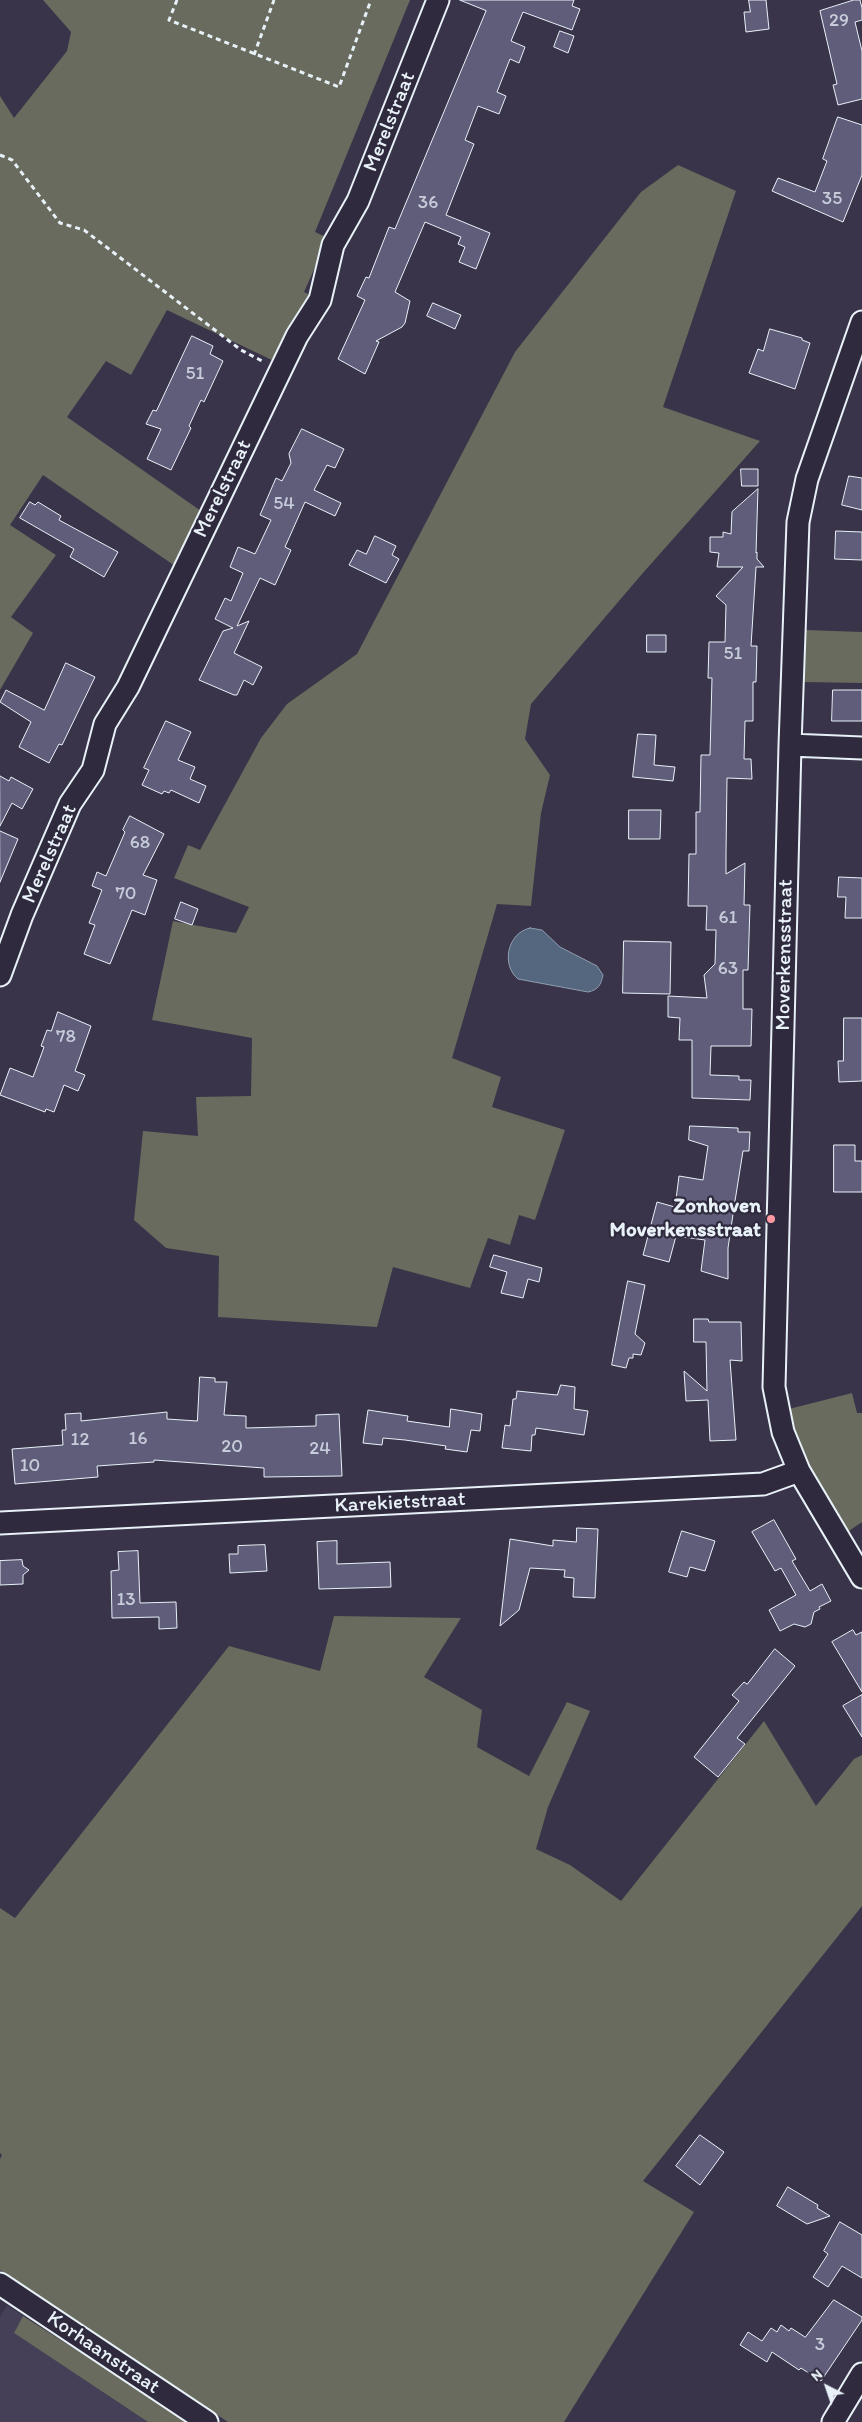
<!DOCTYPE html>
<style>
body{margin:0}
#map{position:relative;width:862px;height:2422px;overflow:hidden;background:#393449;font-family:Itim,sans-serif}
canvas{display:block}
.north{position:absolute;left:802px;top:2362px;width:50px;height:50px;-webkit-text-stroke:4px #2f2a3d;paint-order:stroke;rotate:319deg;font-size:14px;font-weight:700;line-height:20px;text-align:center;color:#e8f1f8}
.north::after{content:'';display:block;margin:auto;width:18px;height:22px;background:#e8f1f8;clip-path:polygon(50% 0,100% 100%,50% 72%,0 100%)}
</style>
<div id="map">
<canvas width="862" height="2422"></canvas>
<div class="north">N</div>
</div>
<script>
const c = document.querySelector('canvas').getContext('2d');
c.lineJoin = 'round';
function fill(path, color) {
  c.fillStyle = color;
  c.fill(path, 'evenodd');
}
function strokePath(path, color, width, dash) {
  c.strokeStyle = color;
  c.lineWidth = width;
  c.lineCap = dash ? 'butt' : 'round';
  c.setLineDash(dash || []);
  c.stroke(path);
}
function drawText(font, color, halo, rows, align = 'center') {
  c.font = font + ' Itim,sans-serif';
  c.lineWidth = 4.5;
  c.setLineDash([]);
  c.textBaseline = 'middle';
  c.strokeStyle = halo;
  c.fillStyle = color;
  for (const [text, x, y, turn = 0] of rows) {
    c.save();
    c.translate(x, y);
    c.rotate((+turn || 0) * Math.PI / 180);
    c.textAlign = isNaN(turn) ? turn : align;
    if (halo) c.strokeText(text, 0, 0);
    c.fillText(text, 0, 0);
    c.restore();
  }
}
fill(new Path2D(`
 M7 2305 23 2316 14 2333 148 2422H0V2317Z`), '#454058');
fill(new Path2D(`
 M43 0H410L315 232 328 238 304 292 312 296 276 362 167 310 131 375 106 361 67 417 201 511 175 566 43 475 10 525 56 555 11 617 33 633 0 690V96L14 118 67 51 71 32Z
 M678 165 736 191 663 407 760 441 642 574 531 704 525 739 550 775 541 813 531 906 497 904 452 1058 501 1077 492 1107 565 1130 535 1220 519 1215 510 1245 488 1238 470 1288 393 1267 377 1327 218 1317 219 1256 166 1248 134 1220 143 1131 198 1136 196 1097 251 1096 252 1038 152 1020 173 921 236 933 249 907 174 878 188 845 200 850 261 738 287 704 357 654 515 352 641 192Z
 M806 630 862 632V683L804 682Z
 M852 1393 857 1413H862V1522L846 1533 797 1443 789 1409Z
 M334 1616 461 1618 424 1677 482 1710 477 1747 529 1776 567 1702 590 1711 548 1807 536 1849 570 1865 621 1901 764 1721 816 1806 854 1759 862 1755V1906L643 2181 694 2212 564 2422H228L0 2270V2159L2 2155 0 2153V1908L15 1918 229 1646 320 1671Z
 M23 2316 190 2422H148L14 2333Z`), '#686b5d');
const water = new Path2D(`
 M530 928 542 930 560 947 597 966 603 975C601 985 598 990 588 992L518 979C501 965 507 933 530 928Z`);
fill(water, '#54677f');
strokePath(water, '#8f9eaf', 1);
const building = new Path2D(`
 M460 0H574L572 6 580 9 572 30 523 12 511 41 525 47 519 63 510 59 497 92 506 96 499 114 478 106 465 140 474 144 446 215 490 233 476 269 459 262 465 247 458 244 461 237 425 222 395 292 410 301 405 323 402 327 376 341 379 342 365 374 338 359 365 300 357 296 366 277 369 278 389 227 395 229 486 11Z
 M749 0H766L769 29 746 32 744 12H750Z
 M854 0H860L862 8V20L855 22 862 51V99L838 105 833 85 837 84 820 11Z
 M560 31 574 36 568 53 554 47Z
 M838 117 862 125V175L843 222 772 191 778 178 815 192 827 161 823 159Z
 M433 303 461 315 455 329 427 316Z
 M770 329 802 338V340L810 343 795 389 749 373 758 349 763 351Z
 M192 336 213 346 210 354 223 361 204 402 201 400 189 426 191 428 171 470 147 459 161 429 146 424 153 410 156 411Z
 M302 429 344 449 335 468 327 465 314 490 341 503 335 516 305 502 285 547 291 550 275 585 260 578 237 626 249 621 234 653 262 667 253 685 244 680 237 695H234L199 680 223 631 233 628 215 619 225 598 231 601 243 573 230 567 238 547 255 554 271 520 260 515 276 478 282 481 291 463 289 454Z
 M741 469H758V486H742Z
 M849 476 862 478V510L842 505Z
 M758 489 756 553 757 552V559L764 567H756L751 646H757L756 682H753V721H745L744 759H751L752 779 727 778 726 854V874L745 863 744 905H750L748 970H743V1009H752L751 1046H711L710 1075 739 1076V1080H751L750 1100 692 1098V1040H679L680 1018 668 1017V996L707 998 704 975 715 964 716 930H706L707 906H688L689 854H696V812H700L701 755H710L712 678H708L709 642H725L726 605 716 596 743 567H717L719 553 710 552V537H723V532L731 534 732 512Z
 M30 502 35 505 38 502 61 516 59 520 118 552 104 577 70 557 74 549 20 518Z
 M836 531 862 532V560L835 559Z
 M375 536 396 546 392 555 399 559 386 583 349 565 357 550 366 554Z
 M647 635H666V652H647Z
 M66 663 95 677 62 745 59 744 49 763 19 747 31 722 0 702 6 690 44 710Z
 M833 690H862V721H832Z
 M166 721 191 732 178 760 195 767 190 779 206 786 199 803 171 790 169 793 164 791 162 794 142 785 149 770 144 768Z
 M638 734 656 735 654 765 675 767 673 781 633 777Z
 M0 776 9 781 11 777 33 789 22 809 12 803 0 826Z
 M629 810H661L660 839H629Z
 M130 816 164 834 143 875 157 880 145 915 132 910 110 964 84 954 95 925 89 923 102 890 92 886 97 872 106 876 125 832 123 830Z
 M0 831 18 839 0 882Z
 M839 877 862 878V918H845L846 897H838Z
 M181 902 198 909 192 925 175 919Z
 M624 941 671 942 670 994 623 993Z
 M58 1012 91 1026 75 1071 85 1075 78 1091 64 1085 54 1112 46 1109 45 1112 0 1095 10 1068 33 1077 44 1047 41 1046 47 1030 51 1031Z
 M844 1018H862V1081L839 1082 838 1061H843Z
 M690 1126 738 1128V1132H750L749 1151H743L735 1201 728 1248V1279L701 1271 705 1240 676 1236 669 1262 643 1255 657 1202 675 1207 679 1176 703 1180 708 1146 689 1140Z
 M834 1145H855V1161H862V1192H834Z
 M494 1255 542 1268 539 1282 528 1279 523 1298 501 1293 507 1272 490 1267Z
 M628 1281 645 1285 635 1334 645 1343 641 1355 633 1354V1358H629L626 1368 612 1365Z
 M694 1319H708L709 1322H741L742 1361 730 1360 736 1440 710 1441 708 1400 686 1401 684 1371 707 1391 706 1342H694Z
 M200 1377 215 1378V1382H227L224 1415 246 1416V1428L316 1426V1415L339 1414 342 1476 264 1477V1468L154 1460V1462L97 1466 98 1477 15 1484 12 1449 63 1445 62 1430H66L65 1414 81 1413V1421L167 1412V1419L197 1421Z
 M561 1385 575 1387 574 1409 588 1411 584 1435 536 1428 535 1435H532L531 1451 502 1448 505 1425 510 1426 513 1399H516L517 1391 557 1395Z
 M451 1409 482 1414 480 1431 471 1430 467 1452 445 1449 446 1446 405 1440 383 1438 382 1445 363 1443 368 1410 408 1416 407 1421 449 1427Z
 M774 1520 796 1559 792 1561 810 1591 822 1584 831 1601 819 1607 820 1609 814 1612 811 1624 805 1627 794 1624 780 1631 769 1610 796 1595 781 1568 775 1571 752 1532Z
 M577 1528 598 1529 595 1598 573 1597 574 1578 564 1577 565 1570 530 1568 519 1610 500 1626 510 1539 553 1546V1540L576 1542Z
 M682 1531 715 1541 705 1571 690 1567 687 1577 669 1572Z
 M337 1541V1564L390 1562 391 1587 319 1589 317 1542Z
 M265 1545 267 1571 230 1573 229 1554H238V1546Z
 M138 1551 140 1603 176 1602 177 1628 159 1629V1617L112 1618 111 1571 119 1570 118 1552Z
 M22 1560 23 1566 29 1570 23 1575V1584L0 1585V1561Z
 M853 1630 856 1635 862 1632V1692L832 1642Z
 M775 1649 795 1666 737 1738 745 1744 718 1777 694 1757 739 1701 732 1695 744 1682 747 1684Z
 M862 1695V1737L843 1706Z
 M700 2135 724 2152 700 2185 676 2166Z
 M788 2187 818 2205 817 2208 830 2216 807 2224 777 2206Z
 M840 2222 862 2235V2278L842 2266 828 2287 813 2277 828 2254 824 2251Z
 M834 2300 862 2317V2320L821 2381 801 2368 799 2370 772 2352 767 2362 740 2345 748 2332 762 2341 771 2328 777 2332 781 2325 789 2331 791 2328 805 2337Z`);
fill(building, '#605d7b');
strokePath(building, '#e8f1f8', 1);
const minor = new Path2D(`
 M862 322 807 479 798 522 790 745 774 1387 783 1432 799 1471 862 1577
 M790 745 862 748
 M0 975 22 915 70 804 93 770 105 724 128 687 297 336 320 300 333 245 358 201 438 0
 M0 1523 763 1484 799 1471
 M0 2284 207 2422
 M833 2422 862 2374`);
strokePath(minor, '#e8f1f8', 25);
strokePath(new Path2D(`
 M177 0 169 20 339 87 371 0
 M254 55 274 0
 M0 155 12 160 60 223 84 230 241 350 264 362`), '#e8f1f8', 3, [5, 4]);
strokePath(minor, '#2f2a3d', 21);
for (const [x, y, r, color] of [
 [771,1219,5,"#ff9aa2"]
]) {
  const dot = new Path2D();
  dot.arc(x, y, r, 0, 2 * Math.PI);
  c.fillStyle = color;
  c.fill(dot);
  strokePath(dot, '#2f2a3d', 2);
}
drawText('19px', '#c6ccd9', null, [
 ["29",839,21],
 ["35",832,199],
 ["36",428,203],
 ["51",195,374],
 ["54",284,504],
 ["51",733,654],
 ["68",140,843],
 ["70",126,894],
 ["61",728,918],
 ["63",728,969],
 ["78",66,1037],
 ["16",138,1439],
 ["12",80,1440],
 ["20",232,1447],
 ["24",320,1449],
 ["10",30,1466],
 ["13",126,1600],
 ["3",820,2345]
]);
drawText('21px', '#e8f1f8', '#2f2a3d', [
 ["Merelstraat",390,122,-68],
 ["Merelstraat",223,489,-64],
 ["Merelstraat",50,854,-66],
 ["Moverkensstraat",785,955,-89],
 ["Karekietstraat",400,1503,-3],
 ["Korhaanstraat",103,2353,34]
]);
drawText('bold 21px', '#e8f1f8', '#2f2a3d', [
 ["Zonhoven",761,1207],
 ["Moverkensstraat",761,1231]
], 'right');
</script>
